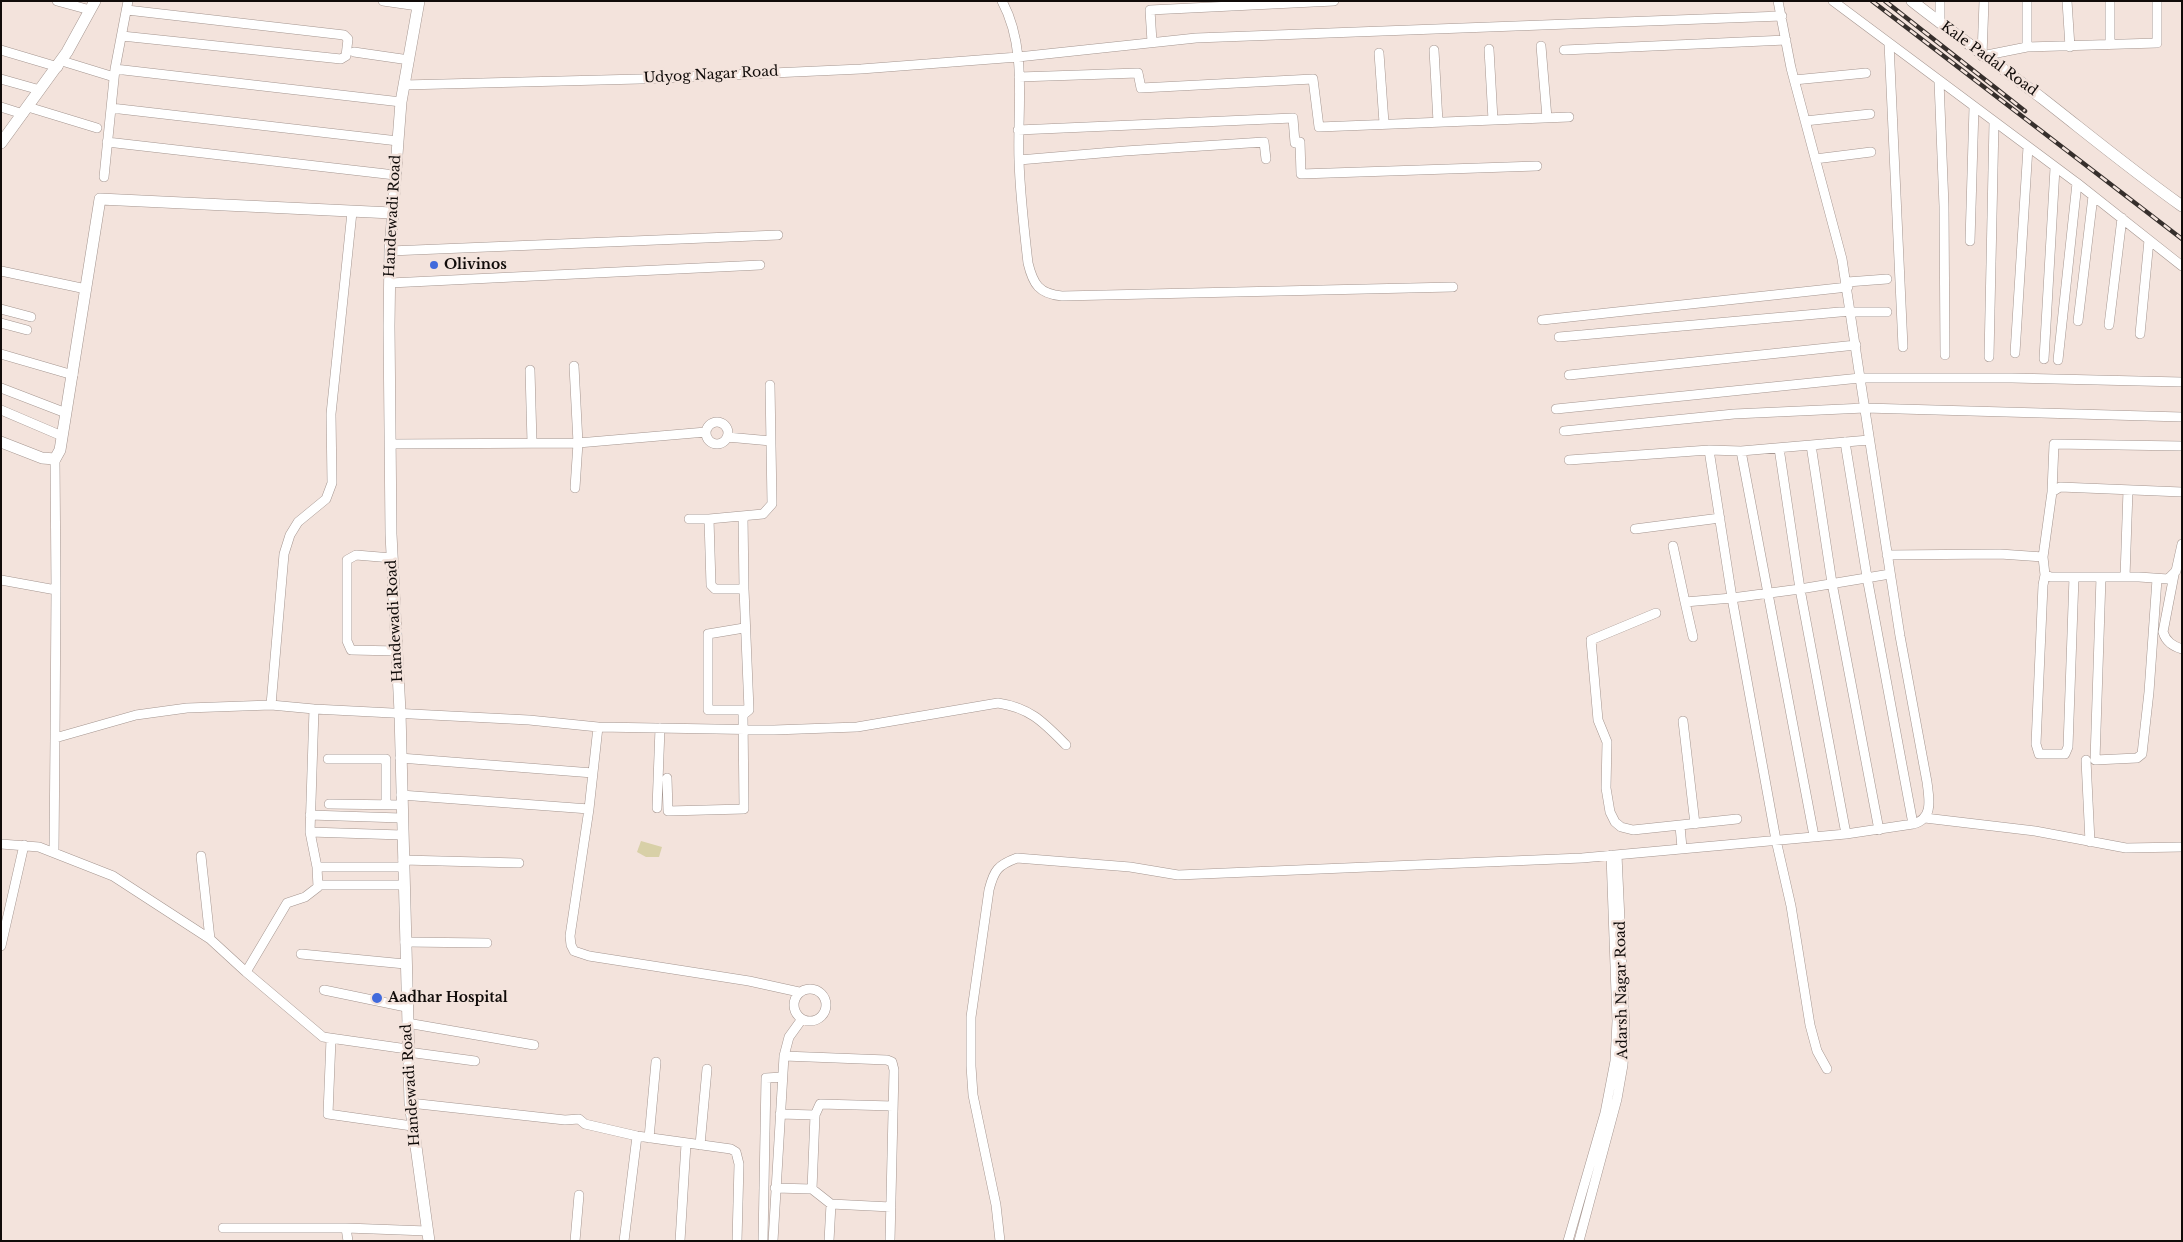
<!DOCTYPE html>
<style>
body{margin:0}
#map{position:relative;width:2183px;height:1242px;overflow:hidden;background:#f3e3dc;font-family:"Libre Baskerville",serif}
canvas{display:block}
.frame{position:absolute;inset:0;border:2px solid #100b09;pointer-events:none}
</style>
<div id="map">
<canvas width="2183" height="1242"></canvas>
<div class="frame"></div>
</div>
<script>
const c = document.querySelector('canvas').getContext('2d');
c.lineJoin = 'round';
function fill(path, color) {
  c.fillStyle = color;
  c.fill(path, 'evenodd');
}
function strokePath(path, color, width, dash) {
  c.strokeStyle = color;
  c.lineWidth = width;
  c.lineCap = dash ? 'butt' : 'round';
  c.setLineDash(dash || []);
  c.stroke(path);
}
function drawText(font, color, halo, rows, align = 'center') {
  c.font = font + ' "Libre Baskerville",serif';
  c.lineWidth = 5;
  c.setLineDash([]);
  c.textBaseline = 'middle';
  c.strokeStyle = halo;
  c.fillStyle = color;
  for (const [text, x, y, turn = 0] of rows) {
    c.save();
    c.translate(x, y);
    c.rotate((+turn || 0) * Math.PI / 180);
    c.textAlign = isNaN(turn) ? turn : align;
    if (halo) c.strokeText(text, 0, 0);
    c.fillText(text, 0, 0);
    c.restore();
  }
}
fill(new Path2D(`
 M641 841 662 847 659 857H646L637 852Z`), '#d8d0a7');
const street = new Path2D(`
 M57 1 90 10
 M383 1 418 6
 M1002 1C1028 49 1017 108 1019 160 1020 194 1024 228 1028 263 1033 284 1039 294 1062 296L1453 287
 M1778 1 1791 68 1842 259 1860 378H2012L2182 382
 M1833 1 2077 183 2182 266
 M1984 1 1982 56 2027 47 2157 43V1
 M2067 1 2070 47
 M2110 1V44
 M1940 23V1
 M122 36 341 59 346 56 348 39 344 35 127 10
 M1152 42 1150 10 1334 1
 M1889 43 1903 347
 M1541 46 1547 118
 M2027 47V1
 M1489 49 1493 120
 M1 50 58 67
 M1434 50 1438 122
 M1564 50 1786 40
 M354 52 409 60
 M1379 53 1384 123
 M62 61 114 77
 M115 69 401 102
 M1019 77 1138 73 1141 88 1313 79 1319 127 1569 117
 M1 79 40 90
 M1794 80 1866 73
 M1939 81 1944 206 1945 355
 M404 85 640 79 861 69 1018 57 1196 38 1782 16
 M1 107 23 114
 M28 107 97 128
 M111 108 398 141
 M1805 121 1870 114
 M1018 130 1293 118 1295 143 1300 142 1301 174 1537 166
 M107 142 395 175
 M1815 159 1871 152
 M1019 160 1125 151 1264 142 1266 159
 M104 177 115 69 128 1
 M1970 241 1974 107
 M390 251 778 235
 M1 271 86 289
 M1847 282 1887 279
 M390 283 760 265
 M1 309 31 317
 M1851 312H1887
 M1542 320 1848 287
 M2078 321 2093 196
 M1 323 27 330
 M2109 325 2122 218
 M2140 334 2149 240
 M1559 337 1851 311
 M2015 353 2028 147
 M1 354 73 375
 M1989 357 1994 122
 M2044 359 2055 168
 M2058 360 2077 183
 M574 366 578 443 575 488
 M530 370 532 443
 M1569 375 1856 345
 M1 388 66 413
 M1 410 62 436
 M706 433a11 11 0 1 1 22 0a11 11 0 1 1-22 0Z
 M1564 431 1734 414 1865 408 2182 417
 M727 437 771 441
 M1845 442 1867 577 1913 824
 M391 444 578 443 706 432
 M1811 445 1832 583 1879 830
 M1779 448 1800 589 1846 834
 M1709 450 1732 598 1800 589 1890 574
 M1741 451 1814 836
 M55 459 56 590 55 738 136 715 187 708 271 705 314 709 529 720 598 727 774 730 857 727 998 703C1031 708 1044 723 1066 745
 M1569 460 1709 450 1741 451 1869 440
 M2052 492 2060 487 2182 492
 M743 516 744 589
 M709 519 763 514 772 504 770 385
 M1635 529 1720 518
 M1673 546 1685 602 1732 598 1776 840 1791 906 1810 1025 1817 1051 1827 1069
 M1887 555 2000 554 2043 557 2052 492 2054 444 2182 446
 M2043 557 2045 575 2051 577H2139L2168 579 2176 571 2182 544
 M392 558 356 555 347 560V641L351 650 397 651
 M2045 575 2043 585 2036 744 2039 754H2065L2068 747 2074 577
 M2174 575 2163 632C2166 642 2173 646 2182 649
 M2101 577 2095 760 2137 758 2142 754 2149 692 2157 579
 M2125 577 2128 490
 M1 580 56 590
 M1685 602 1693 637
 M1656 613 1591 640 1598 720 1607 742 1606 788 1610 812 1615 822 1621 827 1633 830 1737 819
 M744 628 708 634V710H749
 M271 705 284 554 290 535 298 522 326 499 332 483 331 414 352 212
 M1683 721 1695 824
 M598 727 589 809 570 936 571 945 574 951 589 956 749 981 799 992
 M400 758 593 773
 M328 759H386V805
 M2086 760 2090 842
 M667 778 668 811 744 809 743 715 749 710 744 589H715L711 585 709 519H689
 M401 795 589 809
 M329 804 401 805
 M657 808 660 728
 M310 815 401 818
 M1925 818 2035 831 2126 848 2182 847
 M1680 826 1682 848
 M310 832 402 835
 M1 844 39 847 113 876 210 939 246 972 287 903 305 897 318 887 317 867 310 832 314 709
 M54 852 55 738
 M201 856 210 939
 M403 860 519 863
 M317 867H403
 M318 885H403
 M405 942 487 943
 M1 946 24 845
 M301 954 405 964
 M246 972 323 1037 407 1049
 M794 1005a16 16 0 1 1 32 0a16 16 0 1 1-32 0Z
 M324 990 406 1007
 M407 1023 534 1045
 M331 1039 328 1114 412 1126
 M408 1052 475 1061
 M784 1056 887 1060 892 1062 894 1070 890 1241
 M410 1103 565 1120 579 1119 585 1124 637 1136 731 1149 736 1152 739 1164 737 1241
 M780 1114 815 1115
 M649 1138 656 1062
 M700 1145 707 1069
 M775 1188 812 1189 831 1204 891 1207
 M812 1189 815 1115 820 1104 893 1106
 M223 1228H346
 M348 1241 346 1228 427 1231
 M575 1241 579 1195
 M624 1241 637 1136
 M680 1241 686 1144
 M763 1241 766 1078 782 1077
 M773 1241 784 1056 789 1037 802 1019
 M829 1241 831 1204
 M1000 1241 996 1205 973 1095 971 1066V1017L989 890C994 870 998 865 1017 858L1130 867 1178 875 1582 858 1846 834 1913 824C1934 819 1929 798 1927 782L1900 636 1860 378 1556 409
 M1568 1241 1605 1113 1615 1061 1617 1021 1611 855
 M1579 1241 1617 1099 1623 1065 1625 1030 1617 855`);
const secondary = new Path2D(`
 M419 1 401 102 398 141 390 251 389 326 391 534 400 712 410 1103 429 1241
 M1912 1C1955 35 2000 66 2043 99 2089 135 2134 172 2182 206
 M1 143 67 52 95 1
 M1 442 42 458 55 459 60 450 100 199 392 213`);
strokePath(street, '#a4958f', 10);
strokePath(secondary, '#a4958f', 12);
strokePath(street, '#fff', 9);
strokePath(secondary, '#fff', 11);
const rail = new Path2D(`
 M1872 1 2182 239
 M1885 1 2025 111`);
strokePath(rail, '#362f2c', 4.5);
strokePath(rail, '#f3e3dc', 2.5, [8]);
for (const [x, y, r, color] of [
 [434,265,5,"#416adc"],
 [377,998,6,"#416adc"]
]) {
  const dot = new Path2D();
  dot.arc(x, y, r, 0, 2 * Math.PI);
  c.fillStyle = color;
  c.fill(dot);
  strokePath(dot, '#f3e3dc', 2);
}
drawText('14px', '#100b09', '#f3e3dc', [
 ["Kale Padal Road",1989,59,36],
 ["Udyog Nagar Road",711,75,-3],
 ["Handewadi Road",393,216,-87],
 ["Handewadi Road",395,621,-93],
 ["Adarsh Nagar Road",1622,990,-91],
 ["Handewadi Road",411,1085,-94]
]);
drawText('bold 14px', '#100b09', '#f3e3dc', [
 ["Olivinos",444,265],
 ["Aadhar Hospital",388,998]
], 'left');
</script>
